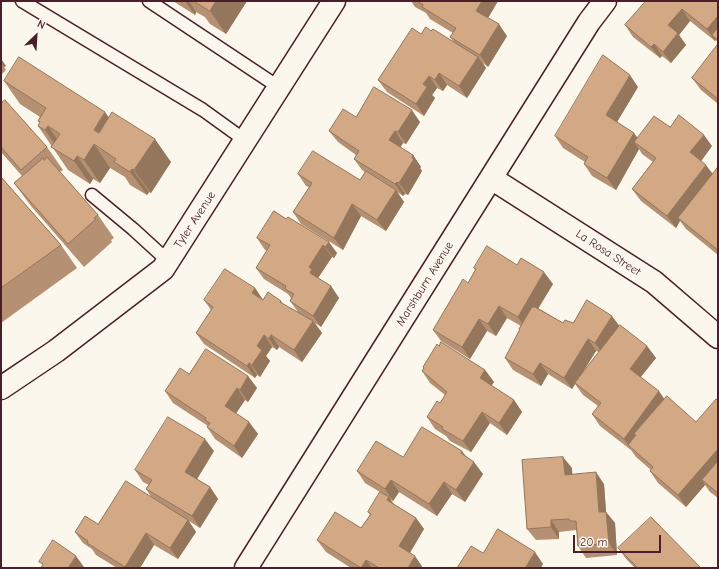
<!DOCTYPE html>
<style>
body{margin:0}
#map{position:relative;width:719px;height:569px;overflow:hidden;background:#fbf7ec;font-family:"Comic Neue",sans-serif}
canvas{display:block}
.frame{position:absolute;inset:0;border:2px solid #4a1f2b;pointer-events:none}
.north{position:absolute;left:16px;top:16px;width:40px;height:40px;-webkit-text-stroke:3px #fbf7ec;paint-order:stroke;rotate:25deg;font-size:11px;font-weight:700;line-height:16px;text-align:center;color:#4a1f2b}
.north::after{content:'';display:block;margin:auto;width:14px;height:18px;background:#4a1f2b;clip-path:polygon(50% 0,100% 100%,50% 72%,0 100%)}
.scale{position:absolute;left:573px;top:535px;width:88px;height:18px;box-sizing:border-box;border:2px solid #4a1f2b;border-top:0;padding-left:5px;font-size:12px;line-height:14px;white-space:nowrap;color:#4a1f2b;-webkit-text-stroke:3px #fbf7ec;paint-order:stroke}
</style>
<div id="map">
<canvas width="719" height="569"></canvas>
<div class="frame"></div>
<div class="north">N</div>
<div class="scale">20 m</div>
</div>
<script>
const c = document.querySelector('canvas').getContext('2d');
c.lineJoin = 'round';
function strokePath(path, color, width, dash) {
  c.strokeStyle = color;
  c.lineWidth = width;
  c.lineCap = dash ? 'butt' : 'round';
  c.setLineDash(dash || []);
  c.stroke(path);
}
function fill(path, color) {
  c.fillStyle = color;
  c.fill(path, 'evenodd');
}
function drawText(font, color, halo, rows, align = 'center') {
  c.font = font + ' "Comic Neue",sans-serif';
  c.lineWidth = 4;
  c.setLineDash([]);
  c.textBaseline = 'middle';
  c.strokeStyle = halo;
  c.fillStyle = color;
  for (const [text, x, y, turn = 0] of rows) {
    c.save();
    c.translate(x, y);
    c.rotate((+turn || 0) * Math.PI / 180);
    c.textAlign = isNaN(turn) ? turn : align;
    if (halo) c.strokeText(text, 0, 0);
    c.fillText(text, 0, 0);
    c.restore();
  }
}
const service = new Path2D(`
 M22 1 203 110 246 141
 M149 1 280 88
 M92 195 133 229 168 261`);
const minor = new Path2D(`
 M491 178 654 282 718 337
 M246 568 589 22 605 1`);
const tertiary = new Path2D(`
 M1 388 56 351 163 269 334 1`);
strokePath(service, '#4a1f2b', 15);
strokePath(minor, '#4a1f2b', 25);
strokePath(tertiary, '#4a1f2b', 25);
strokePath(service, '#fbf7ec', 12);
strokePath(minor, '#fbf7ec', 22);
strokePath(tertiary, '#fbf7ec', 22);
fill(new Path2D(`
 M173 1H247L226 34 210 24 205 17 196 12 195 15Z
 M411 1H498L488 18 507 36 488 67 483 63 486 68 467 98 447 85 443 91 437 88 432 95 435 98 424 116 387 92 378 80 421 34 431 31 454 42 450 37 453 33 430 19 426 13 415 7Z
 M646 1H718V43L716 40 715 41 690 21 679 35 686 45 671 63 662 56 660 58 633 37 625 25Z
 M718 44V104L701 90 692 78Z
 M1 59 6 66 4 67 6 70 1 75Z
 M4 81 109 117 171 162 151 193 149 192 147 195 130 185 125 177 110 168 100 183 93 179 90 184 68 170 38 126 40 123 38 121 40 117 20 104Z
 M638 87 617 122 634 133 637 138 670 127 712 146 701 161 713 174 718 167V255L686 229 680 221 676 228 641 201 632 189 653 162 642 154 639 149 616 190 592 176 584 164 585 162 563 148 555 136Z
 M1 99 3 102 47 147 63 170 60 172 98 215 114 238 111 240 112 242 84 267 31 206 14 183 22 176 1 152Z
 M356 117 420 122 406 144 403 143 400 147 413 155 421 167 420 168 422 171 408 195 405 194 403 196 397 192 404 202 386 231 361 216 343 250 301 224 293 212 309 187 306 186 298 174 360 180 365 172 362 170 354 159 356 155 338 142 329 131Z
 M1 177 61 245 77 268 1 323Z
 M274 211 337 253 334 258 332 257 318 278 319 279 331 286 339 298 321 327 315 323 322 333 302 362 279 347 277 350 272 347 266 356 270 361 260 377 257 375 255 378 204 344 196 333 211 310 204 300 255 288 263 300 281 301 284 305 298 312 290 301 291 298 288 294 264 279 256 268 267 250H265L257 238Z
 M517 265 553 284 538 308 563 323H573L619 326 647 346 656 358 641 377 664 399 696 422 718 400V498L710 492 705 485 686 507 658 483 650 471 651 470 636 457 631 450 600 426 592 414 598 406 583 395 575 384 572 389 548 374 541 386 513 370 505 358 520 330 519 329 521 326 507 318 496 336 487 331 470 359 441 341 433 330 468 283 475 270 474 268ZM596 351 599 352 581 375Z
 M439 346 485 370 494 382 491 386 514 400 522 412 507 435 490 423 471 452 450 441 446 436 435 429 427 417 440 403 445 395 430 383 422 371 424 368 423 367Z
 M189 374 248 376 257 388 248 402 245 400 236 413 249 422 258 434 242 458 215 439 207 427 208 426 173 403 165 391Z
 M214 451 197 479 210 487 218 499 200 528 189 521 196 532 178 559 154 545 140 568H117L96 555 92 549 83 543 75 532 98 524 152 498 146 489 149 485 143 482 135 470Z
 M403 457H467L483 474 465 502 452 494 437 516 399 492 393 501 390 499 393 504 416 518 424 529 410 553 423 568H351L326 552 317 540 361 528 370 515 368 512 380 492 365 483 357 471Z
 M572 468V474L604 484 606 512 615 523 617 555 586 558 578 546 577 532 576 530 559 532V539L536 540 527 529Z
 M618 548 701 568H635L627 560Z`), '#b59072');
fill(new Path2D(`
 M185 1H189L196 12 195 15Z
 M216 1H247L226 34 210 11Z
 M482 1H498L485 23 476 11Z
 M682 9 690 21 679 35 686 45 671 63 663 52 668 25Z
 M718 16V38L712 35 716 40 715 41 707 29Z
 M499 24 507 36 488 67 480 55Z
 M654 44 662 56 660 58 651 47Z
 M478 57 486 68 467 98 459 86Z
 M1 59 6 66 4 67 1 63Z
 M439 73 447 85 443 91 435 80Z
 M630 75 638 87 614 127 606 115Z
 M429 76 437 88 432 95 435 98 424 116 416 104 423 84Z
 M412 110 420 122 406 144 398 132Z
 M105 112 121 135 110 153 94 130Z
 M48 126 64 149 61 153 45 130Z
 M395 131 403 143 398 152 389 140Z
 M634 133 642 144 634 142 639 149 616 190 607 178Z
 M704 135 712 146 699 164 690 152Z
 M155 139 171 162 151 193 134 170Z
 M94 144 110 168 100 183 84 160Z
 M413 155 421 167 420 168 422 171 408 195 399 183Z
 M77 156 93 179 90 184 74 161Z
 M706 165 715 177 678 218 680 221 676 228 667 216Z
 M132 169 149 192 147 195 130 172Z
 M397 182 405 194 403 196 395 184Z
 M396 190 404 202 386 231 377 220Z
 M352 204 361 216 343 250 334 238Z
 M329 242 337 253 334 258 325 247Z
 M323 245 332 257 318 278 320 281 310 273 309 267Z
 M544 272 553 284 526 329 518 317Z
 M331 286 339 298 321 327 313 316Z
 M255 288 263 300 252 293Z
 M499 306 507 318 496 336 488 324Z
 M612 316 621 328 604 355 595 343Z
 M479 319 487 331 470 359 462 347Z
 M313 321 322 333 302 362 294 350Z
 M264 335 272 347 266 356 270 361 260 377 252 365 257 346Z
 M271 335 279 347 277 350 269 339Z
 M588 339 596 351 572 389 564 378Z
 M647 346 656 358 638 380 630 369Z
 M249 363 257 375 255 378 247 366Z
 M540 363 548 374 541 386 533 374Z
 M485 370 494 382 488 390 480 378Z
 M248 376 257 388 248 402 240 390Z
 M237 388 245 400 233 418 225 406Z
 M659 391 667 403 634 434 639 441 629 446 624 439Z
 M514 400 522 412 507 435 499 423Z
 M482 412 490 423 471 452 463 441Z
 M249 422 258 434 242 458 234 446Z
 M205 439 214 451 194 484 185 472Z
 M718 449V471L702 480 705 485 686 507 678 495Z
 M462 451 471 463 461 453Z
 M563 457 572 468 573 487 565 475Z
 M474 462 483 474 465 502 456 490Z
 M596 472 604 484 607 524 599 512Z
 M391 480 399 492 393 501 385 489Z
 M444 482 452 494 437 516 429 504Z
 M210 487 218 499 200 528 192 516Z
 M389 497 397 509 387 500Z
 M606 512 615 523 617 555 609 543Z
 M416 518 424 529 407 557 399 546Z
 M188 520 196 532 178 559 170 548Z
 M551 520 559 532V539L551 527Z
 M146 533 154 545 140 568H126L125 567Z
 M535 552 543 564 541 568H525Z
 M76 556 84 567V568H68Z
 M415 556 423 568H408Z
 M366 560 372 568H361Z`), '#94765c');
const building = new Path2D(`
 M194 1H216L210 11Z
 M417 1H482L476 11 499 24 480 55 450 37 456 28 422 7 423 5Z
 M646 1H718V16L707 29 682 9 668 25 678 33 663 52 654 44 651 47 625 25Z
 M426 27 431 31 433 29 478 57 459 86 439 73 435 80 429 76 423 84 427 87 416 104 378 80 412 28 421 34Z
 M718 28V40L712 35Z
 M718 44V99L692 78Z
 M603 55 630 75 606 115 634 133 607 178 584 164 588 157 555 136Z
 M19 57 105 112 94 130 99 133 112 112 155 139 134 170 132 169 130 172 114 162 116 159 94 144 84 160 77 156 74 161 51 147 60 134 48 126 45 130 38 126 40 122 38 121 46 108 4 81Z
 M374 87 412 110 398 132 395 131 389 140 413 155 412 158 414 159 399 183 397 182 395 184 354 159 359 151 329 131 343 109 356 117Z
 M5 100 47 147 21 170 1 147V104Z
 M679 115 704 135 690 152 706 165 667 216 632 189 656 158 634 142 654 116 670 127Z
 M313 151 360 180 366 171 396 190 377 220 352 204 334 238 293 212 312 183 298 174Z
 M47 157 98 215 94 218 96 219 68 244 14 183 43 158 44 160Z
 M718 167V250L678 218Z
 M1 177 61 245 1 288Z
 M274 211 286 219 288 217 329 242 325 247 323 245 309 267 312 269 310 273 331 286 313 316 290 301 294 294 285 289 286 286 256 268 270 245 257 238Z
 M487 246 517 265 521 258 544 272 518 317 499 306 488 324 479 319 462 347 433 330 463 279 468 283 476 269 474 268Z
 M225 269 255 288 252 293 263 300 268 292 281 301 280 302 313 321 294 350 271 335 269 339 264 335 257 346 262 350 252 365 249 363 247 366 196 333 213 307 204 300Z
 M587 300 612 316 595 343 588 339 564 378 540 363 533 374 505 358 520 329H519L532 307H535L563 323 565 320 573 323Z
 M620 325 647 346 630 369 659 391 624 439 592 414 601 403 575 383Z
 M441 342 485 370 480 378 514 400 499 423 482 412 463 441 442 429 443 427 427 417 437 401 440 403 447 392 422 371 424 368 423 367 437 344 439 346Z
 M206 349 248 376 240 390 237 388 225 406 249 422 234 446 207 427 210 423 205 420 206 418 165 391 180 368 189 374Z
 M667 396 696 422 716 399 718 400V449L678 495 650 471 653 467 628 445 636 435 634 434Z
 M168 417 205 439 185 472 210 487 192 516 146 489 152 480 135 470Z
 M422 427 462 451 461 453 474 462 456 490 444 482 429 504 391 480 385 489 357 471 376 441 403 457Z
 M563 457 565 475 596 472 599 512H606L609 543 578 546 576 521H570L569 519 551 520V527L527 529 522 460Z
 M718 461V493L702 480Z
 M126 481 188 520 170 548 146 533 125 567 87 543 88 541 75 532 85 516 98 524Z
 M380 492 389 497 387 500 416 518 399 546 415 556 408 568H379L366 560 361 568 317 540 335 512 361 528 371 514 368 512Z
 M651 517 701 568H638L618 548Z
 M498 529 535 552 525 568H457L471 546 483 553Z
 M53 540 76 556 68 568H41L43 564 39 562Z`);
fill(building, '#d3a884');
strokePath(building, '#94765c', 1);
drawText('12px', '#4a1f2b', '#fbf7ec', [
 ["Tyler Avenue",195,220,-57],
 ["La Rosa Street",608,253,33],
 ["Marshburn Avenue",425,284,-58]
]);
</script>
